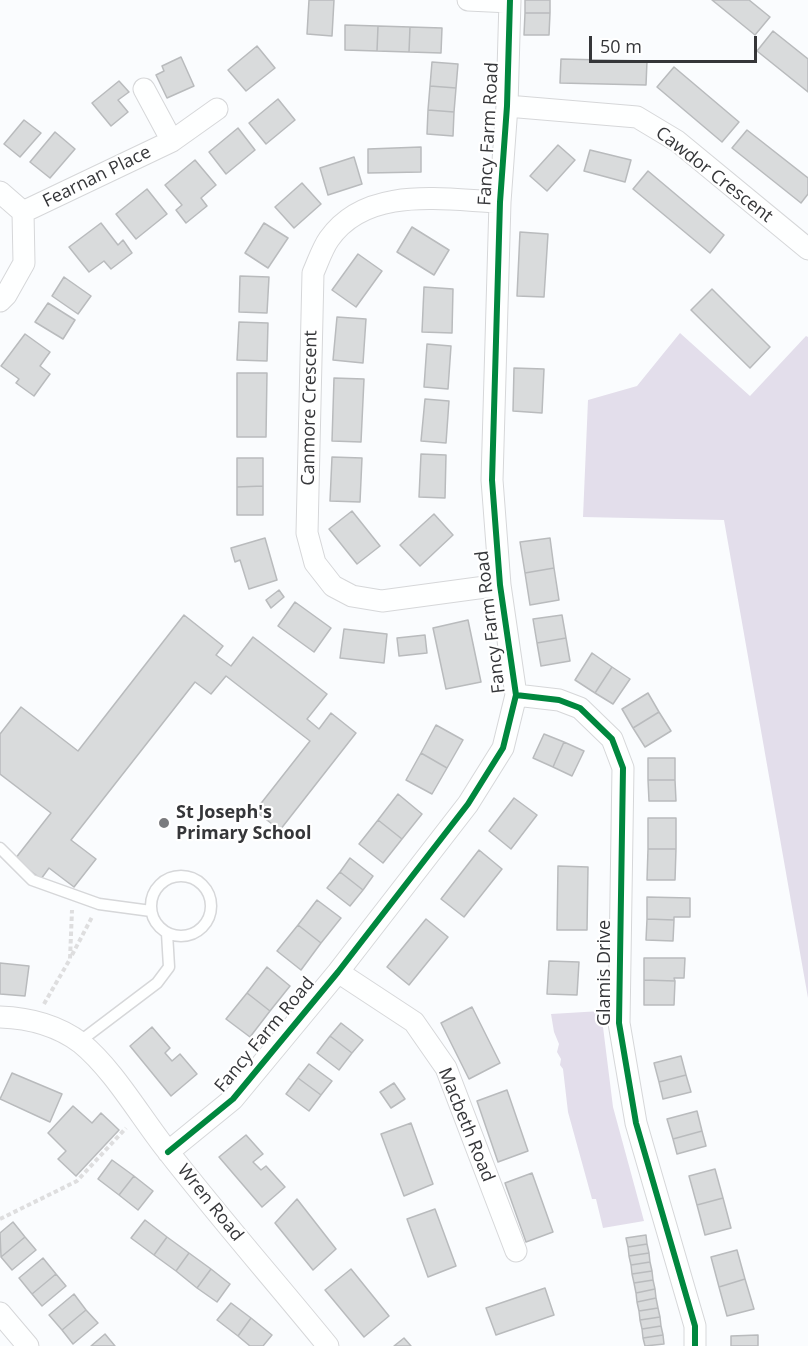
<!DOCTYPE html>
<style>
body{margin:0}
#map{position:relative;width:808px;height:1346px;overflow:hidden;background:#fafcfe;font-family:"Open Sans",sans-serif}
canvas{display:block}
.scale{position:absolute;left:589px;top:36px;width:168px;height:27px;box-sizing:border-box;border:3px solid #353639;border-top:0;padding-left:8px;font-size:18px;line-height:21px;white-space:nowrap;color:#353639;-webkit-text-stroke:4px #fff;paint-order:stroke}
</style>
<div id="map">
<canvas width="808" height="1346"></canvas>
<div class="scale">50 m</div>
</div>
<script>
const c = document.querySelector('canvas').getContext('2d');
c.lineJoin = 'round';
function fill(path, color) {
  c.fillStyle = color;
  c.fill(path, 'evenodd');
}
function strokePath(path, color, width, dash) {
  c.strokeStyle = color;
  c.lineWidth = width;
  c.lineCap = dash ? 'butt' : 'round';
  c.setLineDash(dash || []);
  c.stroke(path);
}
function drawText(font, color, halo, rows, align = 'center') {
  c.font = font + ' "Open Sans",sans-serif';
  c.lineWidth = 4.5;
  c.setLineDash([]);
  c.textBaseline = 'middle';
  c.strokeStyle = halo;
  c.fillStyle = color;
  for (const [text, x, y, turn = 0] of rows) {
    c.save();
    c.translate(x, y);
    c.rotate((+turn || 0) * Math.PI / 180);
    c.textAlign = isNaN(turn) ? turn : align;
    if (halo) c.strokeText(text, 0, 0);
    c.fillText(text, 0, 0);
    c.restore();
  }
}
fill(new Path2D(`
 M680 333 750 396 806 336 808 337V998L724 520 583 517 588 400 637 386Z
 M601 1011 613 1107 644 1221 603 1228 596 1199H592L568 1112 563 1069 560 1065 561 1059 557 1052 559 1044 554 1032 551 1014Z`), '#e3deeb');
const building = new Path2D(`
 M309 0H334L332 36 307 34Z
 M525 0H550V13H525Z
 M712 0H749L770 17 755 35Z
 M525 13H550L549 35H524Z
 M345 25 378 26 377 51 345 50Z
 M378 26 410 27 409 52 377 51Z
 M410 27 442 28 441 53 409 52Z
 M773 31 808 59V92L757 51Z
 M257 46 275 68 246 91 228 70Z
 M181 57 194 86 167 98 156 75 164 71 162 66Z
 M561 59 647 61 646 85 560 83Z
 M432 62 458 64 456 88 430 86Z
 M674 67 739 122 722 142 657 87Z
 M119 81 129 92 118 100 128 112 111 126 92 103Z
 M430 86 456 88 454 112 428 110Z
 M278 99 295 120 266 144 249 123Z
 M428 110 454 112 453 136 427 134Z
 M24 120 41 133 20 157 4 144Z
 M238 128 255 150 226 174 209 152Z
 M747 130 808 178V194L801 203 732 148Z
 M55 132 75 149 50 178 30 162Z
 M558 145 575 160 547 191 530 176Z
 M421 147V172L368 173V149Z
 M590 150 631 160 625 182 584 171Z
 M354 157 362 184 328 195 320 168Z
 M195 160 216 185 201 198 207 206 186 223 176 210 182 205 165 185Z
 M648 171 724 235 710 253 633 189Z
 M302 183 321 204 294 228 275 207Z
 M147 189 167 214 136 239 116 214Z
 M101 223 118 245 123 240 132 253 111 269 104 261 89 272 69 247Z
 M264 223 288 238 268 268 245 253Z
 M412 227 449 250 434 275 397 252Z
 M520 232 548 234 544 297 517 296Z
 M358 254 382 271 356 307 332 290Z
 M240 276 269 277 267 313 239 312Z
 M64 277 91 296 78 314 52 296Z
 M424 287 453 289 452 333 422 332Z
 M712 289 770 347 750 368 691 310Z
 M48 303 75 320 63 339 35 322Z
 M337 317 366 319 363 363 333 360Z
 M239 322 268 323 267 361 237 360Z
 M25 334 50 352 40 366 50 374 34 396 16 383 19 379 1 366Z
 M427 344 451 346 448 389 424 387Z
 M514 368 544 369 542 413 513 411Z
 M237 373H267L266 437H237Z
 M334 378 364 379 361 442 332 441Z
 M425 399 449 401 446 443 421 441Z
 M421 454 446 455 445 498 419 497Z
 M332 457 362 458 360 502 330 501Z
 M237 458H263V486L237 487Z
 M263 486V515H237V487Z
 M352 511 380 546 357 564 329 529Z
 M434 514 453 535 420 566 400 545Z
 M265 538 277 580 249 589 240 560 235 562 231 548Z
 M550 538 554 568 525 573 520 542Z
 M554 568 559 600 530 605 525 573Z
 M279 590 284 597 271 608 266 600Z
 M295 602 331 628 314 652 278 626Z
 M184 615 223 646 216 655 231 666 253 637 327 694 307 719 319 729 331 713 356 733 280 830 255 811 310 741 226 676 211 694 195 682 71 840 96 859 74 887 49 868 41 879 15 859 51 813 0 774V734L21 707 78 751Z
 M562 615 566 638 537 643 533 619Z
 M468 620 481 682 446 689 433 628Z
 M344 629 387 634 384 663 340 658Z
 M425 635 427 653 399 656 397 638Z
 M566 638 570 661 541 666 537 643Z
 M592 653 612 667 595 693 575 680Z
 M612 667 630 679 613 704 595 693Z
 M648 693 659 712 633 728 622 709Z
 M659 712 671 731 645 747 633 728Z
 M436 725 463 740 447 768 421 753Z
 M544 734 564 742 553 767 533 758Z
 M564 742 584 751 572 776 553 767Z
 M421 753 447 768 432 794 406 780Z
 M648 758H675V780H648Z
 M648 780H675L676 801H649Z
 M398 794 422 814 402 839 378 820Z
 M514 798 537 815 511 849 489 831Z
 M648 818H676V849H648Z
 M378 820 402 839 383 863 359 844Z
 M648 849H676L675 880H647Z
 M479 850 502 869 464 917 441 899Z
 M350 858 373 876 363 890 340 872Z
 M558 866 588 867 587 930H557Z
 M340 872 363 890 350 906 327 888Z
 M647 897 690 898V917H674V920L647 919Z
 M317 900 341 918 321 943 298 925Z
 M426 919 448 937 409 985 387 967Z
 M647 919 674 920 673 941 646 940Z
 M298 925 321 943 301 970 277 951Z
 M644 958H685L684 978H674L675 981 644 980Z
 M549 961 579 962 577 995 547 994Z
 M0 963 29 966 25 996 0 994Z
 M267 967 290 986 270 1011 247 993Z
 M644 980 675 981 674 1005H644Z
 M247 993 270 1011 250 1037 226 1019Z
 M472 1007 500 1063 469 1079 441 1023Z
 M341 1023 363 1040 352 1053 330 1036Z
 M152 1027 170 1048 165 1053 172 1061 180 1054 197 1074 171 1096 130 1046Z
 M330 1036 352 1053 339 1070 317 1053Z
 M681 1056 686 1075 659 1082 654 1063Z
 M309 1064 332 1081 321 1095 298 1078Z
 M12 1073 62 1094 50 1122 0 1099Z
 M686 1075 691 1092 663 1099 659 1082Z
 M298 1078 321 1095 309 1111 286 1094Z
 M394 1083 405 1099 391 1108 380 1092Z
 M507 1090 528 1151 498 1162 477 1101Z
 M73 1106 92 1123 101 1113 119 1130 76 1176 58 1159 66 1151 48 1133Z
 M697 1111 702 1131 673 1139 667 1119Z
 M411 1123 433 1184 404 1196 381 1134Z
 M702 1131 706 1146 677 1154 673 1139Z
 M246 1135 263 1154 253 1162 261 1170 266 1166 285 1187 262 1207 219 1157Z
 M112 1160 134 1176 119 1195 98 1179Z
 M715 1169 723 1198 697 1205 689 1176Z
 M532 1173 553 1232 526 1242 505 1183Z
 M134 1176 153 1191 138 1210 119 1195Z
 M723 1198 731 1228 705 1235 697 1205Z
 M297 1199 336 1249 313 1270 275 1223Z
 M435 1209 456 1266 428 1277 407 1219Z
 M145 1220 167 1237 154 1255 131 1238Z
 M13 1222 25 1237 1 1257 0 1233Z
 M646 1235 647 1244 628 1247 626 1238Z
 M25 1237 36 1250 12 1270 1 1257Z
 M167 1237 189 1253 176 1271 154 1255Z
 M647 1244 649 1253 629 1256 628 1247Z
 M737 1250 745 1279 719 1287 711 1257Z
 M189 1253 211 1269 197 1288 176 1271Z
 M649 1253 650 1262 631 1265 629 1256Z
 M43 1258 56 1274 32 1294 19 1278Z
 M650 1262 652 1271 632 1274 631 1265Z
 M211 1269 230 1284 217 1302 197 1288Z
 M351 1269 389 1316 364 1337 325 1290Z
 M652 1271 653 1280 634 1283 632 1274Z
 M56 1274 66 1286 42 1306 32 1294Z
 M745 1279 754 1309 727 1316 719 1287Z
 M653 1280 655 1289 636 1293 634 1283Z
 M545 1288 554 1315 496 1335 486 1308Z
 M655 1289 656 1298 637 1302 636 1293Z
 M74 1294 86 1310 62 1330 49 1315Z
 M656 1298 658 1308 639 1311 637 1302Z
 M231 1303 251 1318 238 1336 217 1320Z
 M658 1308 660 1317 640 1320 639 1311Z
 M86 1310 98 1323 73 1344 62 1330Z
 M660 1317 661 1326 642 1329 640 1320Z
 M251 1318 272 1335 263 1346H250L238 1336Z
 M661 1326 663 1335 643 1338 642 1329Z
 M105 1334 115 1346H91Z
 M663 1335 664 1344 645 1346 643 1338Z
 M758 1335V1346H731V1336Z
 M404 1338 411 1346H394Z`);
fill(building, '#d9dbdc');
strokePath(building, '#b9bbbd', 1.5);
const lane = new Path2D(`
 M0 848 32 880 99 904 151 911
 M151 906a30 30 0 1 1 60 0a30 30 0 1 1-60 0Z
 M79 1042 157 983 169 967 167 933`);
const street = new Path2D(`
 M468 0 510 2
 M144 89 172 141
 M507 106 637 117 677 141 808 249
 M0 192 23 212 24 263 6 295 0 301
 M23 212 172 141 217 109
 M500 585 382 601 352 596 333 586 315 563 307 533 313 273C318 262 322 249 329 239 367 185 443 200 500 202
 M516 695 559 700 580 708 612 739 623 768 619 1023 636 1123 695 1326V1346
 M338 972 414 1022 446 1068 516 1251
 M0 1017C30 1018 57 1025 81 1043 113 1069 140 1116 166 1149 218 1216 274 1280 328 1346
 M168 1152 233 1099 338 972 468 804 503 748 516 695 500 585 492 480 500 202 507 106 510 0
 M0 1313 28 1346`);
strokePath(lane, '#d6d7d9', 13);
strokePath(street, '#d6d7d9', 23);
strokePath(new Path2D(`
 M72 955 92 917
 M44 1004 70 959 72 910
 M0 1219 77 1181 126 1128`), '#dededf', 4, [4.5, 3]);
strokePath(lane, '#feffff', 10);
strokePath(street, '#feffff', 21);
strokePath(new Path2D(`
 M516 695 559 700 580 708 612 739 623 768 619 1023 636 1123 695 1326V1346
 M168 1152 233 1099 338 972 468 804 503 748 516 695 500 585 492 480 500 202 507 106 510 0`), '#00873e', 6);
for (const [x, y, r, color] of [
 [164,823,6,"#7a7b7e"]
]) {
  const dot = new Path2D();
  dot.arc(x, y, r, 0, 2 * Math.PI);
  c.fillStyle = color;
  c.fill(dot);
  strokePath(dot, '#fff', 2);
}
drawText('18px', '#353639', '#fff', [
 ["Fancy Farm Road",489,134,-87],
 ["Cawdor Crescent",714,175,38],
 ["Fearnan Place",97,177,-26],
 ["Canmore Crescent",310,408,-89],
 ["Fancy Farm Road",491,622,-97],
 ["Glamis Drive",605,973,-90],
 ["Fancy Farm Road",265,1035,-50],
 ["Macbeth Road",466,1125,68],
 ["Wren Road",210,1203,51]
]);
drawText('bold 18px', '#353639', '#fff', [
 ["St Joseph's",176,813],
 ["Primary School",176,834]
], 'left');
</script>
